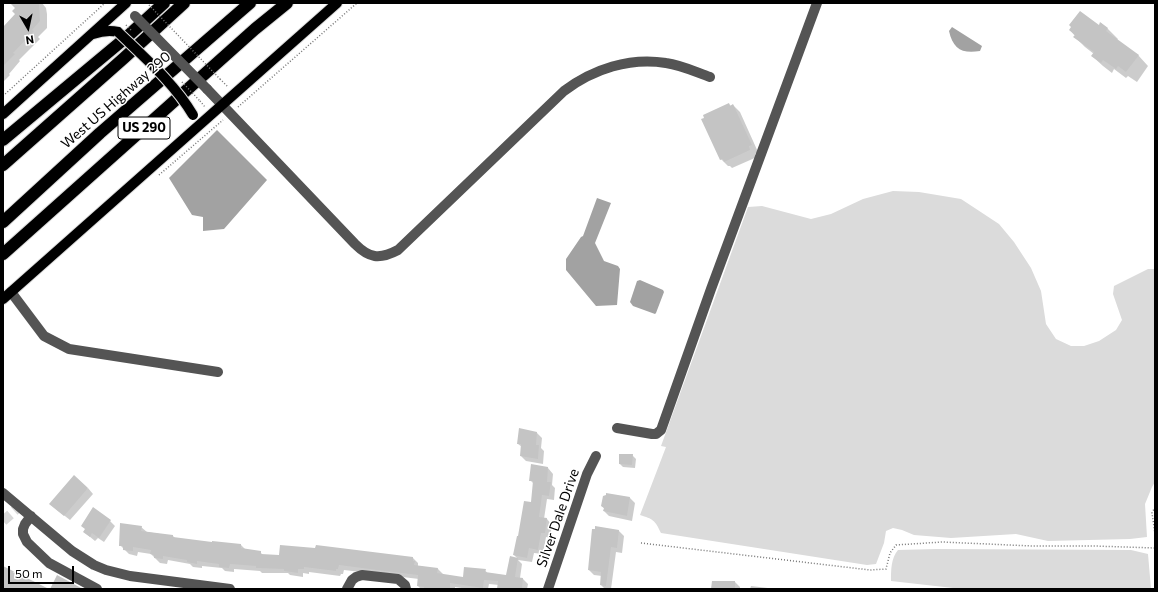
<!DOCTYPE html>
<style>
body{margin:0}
#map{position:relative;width:1158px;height:592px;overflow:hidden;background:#fff;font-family:Commissioner,sans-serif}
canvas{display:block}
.frame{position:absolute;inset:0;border:4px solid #000;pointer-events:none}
.north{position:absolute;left:8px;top:8px;width:40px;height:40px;-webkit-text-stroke:3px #fff;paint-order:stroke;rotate:171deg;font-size:11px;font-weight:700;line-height:16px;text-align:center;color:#000}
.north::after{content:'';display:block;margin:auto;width:14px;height:18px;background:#000;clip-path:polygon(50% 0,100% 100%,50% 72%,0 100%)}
.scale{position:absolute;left:8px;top:566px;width:66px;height:18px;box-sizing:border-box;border:2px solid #000;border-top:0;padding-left:5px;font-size:12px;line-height:14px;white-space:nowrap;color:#000;-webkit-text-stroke:3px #fff;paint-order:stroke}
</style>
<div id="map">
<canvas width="1158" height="592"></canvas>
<div class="frame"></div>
<div class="north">N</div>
<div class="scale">50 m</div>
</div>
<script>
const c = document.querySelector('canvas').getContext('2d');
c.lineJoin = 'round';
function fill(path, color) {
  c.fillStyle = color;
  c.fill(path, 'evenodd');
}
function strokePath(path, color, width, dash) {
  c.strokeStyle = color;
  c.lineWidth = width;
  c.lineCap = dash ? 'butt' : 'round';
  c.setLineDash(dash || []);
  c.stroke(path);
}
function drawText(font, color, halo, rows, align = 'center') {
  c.font = font + ' Commissioner,sans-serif';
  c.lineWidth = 3;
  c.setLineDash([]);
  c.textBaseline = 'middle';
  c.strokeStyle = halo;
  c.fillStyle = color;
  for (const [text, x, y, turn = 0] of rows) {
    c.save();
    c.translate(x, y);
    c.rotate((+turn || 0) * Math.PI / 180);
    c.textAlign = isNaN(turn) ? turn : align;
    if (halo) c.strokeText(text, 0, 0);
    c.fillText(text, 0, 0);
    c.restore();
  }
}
fill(new Path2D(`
 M893 191 919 192 961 199 999 224 1014 242 1031 268 1041 291 1046 324 1056 339 1071 346H1084L1099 341 1116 330 1122 320 1113 294 1114 286 1148 269H1155V482L1152 487 1145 504 1147 537 1130 539 1048 541 1016 534 951 538 914 535 902 530 893 528 886 531 884 543 876 564 867 565 661 533C655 520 653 519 640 515L666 447 661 446 748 207 762 206 811 219 831 214 863 199Z
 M936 549 1131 550 1148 554 1151 589H962L891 581C891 570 891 558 898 550Z`), '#dbdbdb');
fill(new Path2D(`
 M952 27 982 46 980 51C962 54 953 49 949 31Z
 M217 130 267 180 224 229 203 231V217L192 215 169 178Z
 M597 198 611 203 595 243 604 261 618 266 620 269 617 305 596 306 566 270V259L581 237 583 236Z
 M640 280 663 290 664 292 656 313 655 314 633 306 630 302 637 281Z`), '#a2a2a2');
fill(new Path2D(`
 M12 3H42L46 8 47 14V28L38 37 40 39 19 60 20 61 9 74 10 75 3 82V28L17 14V8Z
 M1101 23 1108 29 1118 39 1117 40 1138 55 1148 66 1137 82 1128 76 1126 78 1114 69 1112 73 1103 66 1092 56 1094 54 1085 47 1075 37V36L1070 30 1099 26Z
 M729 104 731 106 733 105 740 112 758 152 755 154 757 157 732 168 730 166H728L721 159Z
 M537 433 542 438 541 448 544 451 543 464 526 461 521 456 522 447 518 444Z
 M632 455 636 459 635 468 623 467 620 464Z
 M548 468 553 474 552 485 555 488 554 500 547 499 544 519H547L552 525 550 538 546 537 543 554 534 553 532 562 518 560 522 564 520 578 523 579 528 584 527 589H498L499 585 489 584 488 589H468L455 587V589H421L418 586 419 579 344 570 343 574H341L340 576 309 572V574L303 573V577L290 575 288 573H262L260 571 234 569V572L225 571 222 568 202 566V568L193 567 190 564 168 560 167 564 160 563 151 554 138 552 137 556 129 554 120 545 141 527 147 532 173 536 175 538 213 543 241 545 246 550 260 552 263 555 280 557 316 549 317 546 413 558 418 563V566L438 569 443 574V575L464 578 485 570 488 574 507 576 510 557 518 559 514 555 519 537 532 504 534 484 530 480Z
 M88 488 93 494 70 520 56 509Z
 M607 494 630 498 635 503 632 521 609 516 604 511 605 509 602 506Z
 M110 521 115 526 104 542 98 538 95 541 84 532Z
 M618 530 624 536 622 553 616 552 611 589H605L601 585 602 576 594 575 589 570Z
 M735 582 740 587V589H712Z
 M751 586 776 589H750Z`), '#0003');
fill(new Path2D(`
 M10 3H39L40 21 32 30 34 31 13 53 15 54 3 66V27L15 14 12 11 15 8Z
 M1080 11 1099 25 1100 22 1108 28 1106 31 1139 55 1126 72 1118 66 1116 69 1103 60 1101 63 1091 56 1094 52 1073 37 1075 35 1069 30 1071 27 1069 25Z
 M729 103 730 106 733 104 752 145 749 146 750 150 724 162 723 159 720 160 701 119 704 118 703 115Z
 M519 428 537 432 536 445H539L538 459 520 456 521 444H517Z
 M619 454H633L632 465 619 464Z
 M531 464 548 467 547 482H551L549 496 542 495 539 517 547 518 545 533H541L538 550 529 548 527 558 513 555 517 536H518L524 501 531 502 533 481H529Z
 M74 475 88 488 64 516 49 504Z
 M606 493 630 497 627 516 603 511 604 508 601 506 603 496 606 495Z
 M93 507 111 520 99 538 92 533 90 537 83 532 85 529 81 526Z
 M120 523 142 526 141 531 173 535V537L212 542V541L241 544V548L261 551V554L279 555 280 545 315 548 316 545 413 557V561H415L414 565 438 568 437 573 463 577 464 567 486 569 485 572 506 575 510 556 518 558 515 577 523 578 522 589H497L498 581 484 580 483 588 450 583V589H424V587L417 586 418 575 377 570 339 565 338 569H336V571L304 567V569H298V573L284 571V569L256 568V566L230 564 229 568 219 567V564L197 561V564L187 562V560L163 556V559L154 558V555L150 554 151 550 133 547V551L123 550V546H119Z
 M595 526 619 530 617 548 611 547 606 586 600 585 601 572 588 570 592 529H595Z
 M3 566 49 589H3Z
 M57 575 83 589H50Z
 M712 581H735V589H711Z`), '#c4c4c4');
strokePath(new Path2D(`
 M3 521 20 506`), '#d9d9d9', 10, [10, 5]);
const major = new Path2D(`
 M93 34C102 31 109 30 118 32
 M3 114 126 3
 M3 299 337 3`);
const highway = new Path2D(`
 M3 140 129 35 164 3
 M3 165 124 58 184 3
 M3 222 100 133 250 3
 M3 254 255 29 287 3`);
strokePath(major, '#dbdbdb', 12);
strokePath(highway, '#dbdbdb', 14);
strokePath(new Path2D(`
 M220 79 228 87
 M3 96 105 3
 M200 101 205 107
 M238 107 357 3
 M159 175 223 120
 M1155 507 1152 513 1155 534
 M641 543 870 570 886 569 890 553 896 545 942 542 1032 546H1094L1155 548`), '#767676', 1.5, [1, 2]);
strokePath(new Path2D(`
 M207 89 355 244C369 258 379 260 398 250L564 91C593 69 630 57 666 63 681 65 696 72 710 77
 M11 292 44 336 69 349 218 372
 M617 428 652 434H656L661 430 711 289 817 3
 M3 493 72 551 94 565 106 570 130 576 230 589
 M31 516 25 524 23 529V534L27 542 49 563 97 589
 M347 589 352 580 356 577 362 575 398 579 405 585 406 589
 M548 589 587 474 596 456`), '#545454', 10);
strokePath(major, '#000', 10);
strokePath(highway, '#000', 12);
const majorBridge = new Path2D(`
 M118 32C145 58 174 83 193 115`);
strokePath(majorBridge, '#dbdbdb', 12, []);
strokePath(new Path2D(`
 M149 5 220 79
 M126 25 132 31
 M182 82 200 101`), '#767676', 1.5, [1, 2]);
strokePath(new Path2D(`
 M135 16 207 89`), '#545454', 10);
strokePath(majorBridge, '#000', 10);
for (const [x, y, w] of [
 [144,128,52]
]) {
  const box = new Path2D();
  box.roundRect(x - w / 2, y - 11, w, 22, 3);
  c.fillStyle = '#fff';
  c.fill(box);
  strokePath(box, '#000', 1);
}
drawText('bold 13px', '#000', null, [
 ["US 290",144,128]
]);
drawText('14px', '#000', '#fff', [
 ["West US Highway 290",116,100,-41],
 ["Silver Dale Drive",558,518,-71]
]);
</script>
